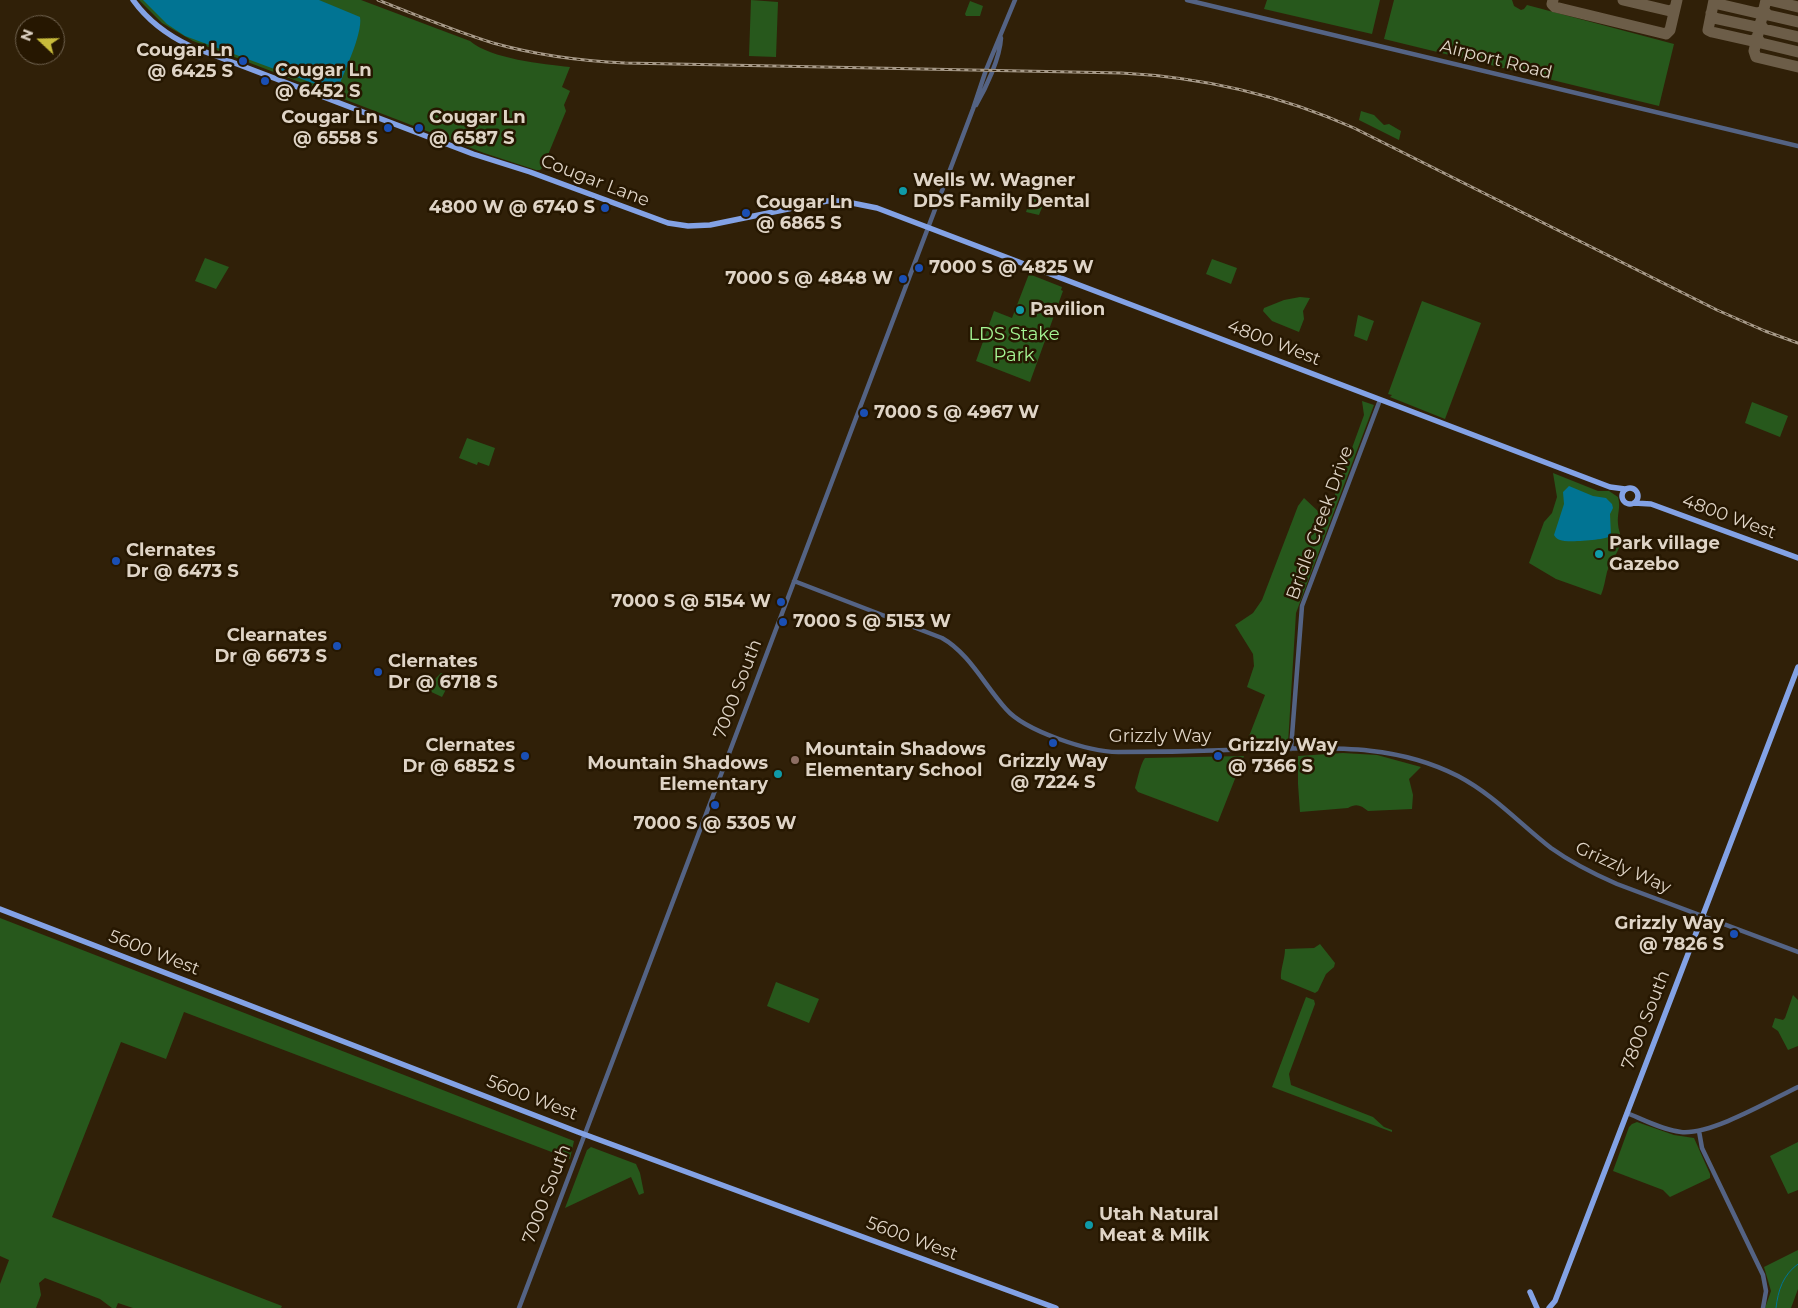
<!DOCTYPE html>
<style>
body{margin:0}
#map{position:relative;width:1798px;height:1308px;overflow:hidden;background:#302008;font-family:Montserrat,sans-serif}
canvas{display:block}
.north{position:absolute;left:15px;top:15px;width:50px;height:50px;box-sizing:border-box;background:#261701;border:1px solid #706350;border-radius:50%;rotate:291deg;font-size:14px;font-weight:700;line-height:20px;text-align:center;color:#dfd4c6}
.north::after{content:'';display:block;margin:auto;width:18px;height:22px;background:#c8bb3b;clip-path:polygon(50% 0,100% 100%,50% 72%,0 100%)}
</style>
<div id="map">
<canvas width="1798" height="1308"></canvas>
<div class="north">N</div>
</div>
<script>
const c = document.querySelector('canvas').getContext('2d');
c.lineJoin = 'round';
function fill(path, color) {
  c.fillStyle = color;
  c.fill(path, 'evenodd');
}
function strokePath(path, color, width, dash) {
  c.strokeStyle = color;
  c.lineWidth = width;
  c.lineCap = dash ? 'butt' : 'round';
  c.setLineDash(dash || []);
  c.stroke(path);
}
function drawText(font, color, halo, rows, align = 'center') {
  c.font = font + ' Montserrat,sans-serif';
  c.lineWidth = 5;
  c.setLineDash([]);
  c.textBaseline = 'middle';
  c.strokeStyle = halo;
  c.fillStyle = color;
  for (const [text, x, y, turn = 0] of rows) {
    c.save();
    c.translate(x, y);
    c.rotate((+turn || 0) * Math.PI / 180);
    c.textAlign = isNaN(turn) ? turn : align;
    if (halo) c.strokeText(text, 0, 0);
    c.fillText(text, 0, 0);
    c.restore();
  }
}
fill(new Path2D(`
 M139 0H361L470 41C491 59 543 64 570 67L562 87 570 91 564 105 566 111 543 167 540 170H536L484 153 193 41 162 23Z
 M751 0 778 2 776 57 749 56Z
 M1267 0H1380L1372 34 1264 9Z
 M1394 0H1512L1514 6 1521 10 1524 9 1527 5 1674 44 1659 106 1384 39Z
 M970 1 983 6 980 16H966L965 14Z
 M1361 111 1374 115 1384 125 1389 124 1401 131 1399 140 1359 120Z
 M1033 192 1046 197 1039 215 1026 212Z
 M205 258 229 267 216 289 195 281Z
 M1212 259 1237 268 1231 284 1206 274Z
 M1029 274 1062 287 1061 290 1063 291 1030 382 976 361 994 311 1012 318Z
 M1300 297 1310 298 1303 311 1304 319 1299 332 1272 321 1263 311 1264 308 1284 300Z
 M1422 301 1481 323 1445 419 1390 397 1392 395 1388 394Z
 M1358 315 1374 321 1367 341 1354 336Z
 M1362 401 1374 405 1296 613 1288 744H1246L1265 695 1247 687 1254 666 1253 654 1235 625 1253 613 1262 600 1298 506 1304 498 1319 512 1333 500 1364 415Z
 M1752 402 1788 416 1780 437 1745 423Z
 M467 438 495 448 489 466 478 462 477 465 459 458Z
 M1553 473 1598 491H1609L1618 497C1621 508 1617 513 1618 524 1618 529 1621 534 1621 540 1621 549 1610 562 1607 572 1605 580 1604 588 1601 595L1556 579 1529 563 1544 522 1552 513 1557 497Z
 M441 673 453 676 442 697 425 689Z
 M1343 753 1377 755 1421 767 1409 779 1413 795 1412 809 1368 811C1361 805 1356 803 1348 808L1300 812 1298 784V756Z
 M1244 756 1218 822 1138 792 1135 788C1137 781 1141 762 1145 758Z
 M0 918 574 1141 570 1159 184 1012 166 1059 121 1042 52 1217 282 1306 281 1308H133L118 1303 116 1308H112L100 1299 45 1278 39 1283 41 1295 36 1308H0V1284L9 1260 0 1256Z
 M1320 944 1335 963 1334 967 1326 974 1318 991 1315 993 1281 979C1280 970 1285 959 1285 949L1314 948Z
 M776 982 819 999 809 1023 767 1006Z
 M1793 995 1798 1000V1046L1788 1050 1778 1031 1772 1027 1775 1018 1783 1020 1785 1018Z
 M1306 997 1314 1000 1315 1004 1289 1074 1291 1085 1373 1117 1384 1127 1392 1130V1132L1272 1087Z
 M1637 1122 1674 1135 1694 1138 1710 1174V1178L1670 1197 1663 1190 1613 1171 1629 1127 1632 1124Z
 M1798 1142V1190L1788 1194 1770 1156Z
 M591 1147 636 1164 640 1173 644 1193 639 1195 631 1177 565 1208 587 1150Z
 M1798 1250V1289L1791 1308H1765L1771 1291 1764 1267Z`), '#27581c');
fill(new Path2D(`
 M143 0H319L360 17C363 34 343 74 337 91H334L185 36 167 24Z
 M1569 486 1593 496 1606 498 1612 504 1613 508 1610 514 1611 536C1605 540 1567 543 1560 540 1557 539 1556 538 1554 535L1564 504 1563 492Z`), '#017493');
strokePath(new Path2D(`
 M1776 1308C1778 1290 1783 1275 1798 1264`), '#017493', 1);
strokePath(new Path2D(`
 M1553 0 1552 4 1555 7 1666 34 1670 30 1677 0
 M1623 0 1670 11 1675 8
 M1714 0 1708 30 1712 32 1752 41 1757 38 1766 0
 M1715 0 1718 4 1757 13 1762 12 1764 9 1765 12 1768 15 1798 22
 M1769 0 1798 7
 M1711 13 1714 18 1756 27 1760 24 1764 29 1798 37
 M1757 38 1754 51 1756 57 1798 67
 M1757 38 1761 43 1798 52`), '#6c5d48', 11);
strokePath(new Path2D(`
 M1187 0 1798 146
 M976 105C986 88 1000 58 1001 38
 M794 581 942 638C969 653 985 686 1006 709 1025 731 1089 752 1118 752 1164 752 1211 751 1258 749 1328 748 1394 743 1458 776 1494 795 1520 824 1551 848 1572 863 1594 874 1617 884L1798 952
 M1291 749 1302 606 1380 400
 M1627 1113C1644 1120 1663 1130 1681 1132 1711 1135 1769 1101 1798 1087
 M1699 1131 1702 1148 1763 1275 1766 1291 1763 1308
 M519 1308 973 109 986 70 1015 0`), '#546384', 4.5);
strokePath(new Path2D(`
 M133 0C148 21 167 35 190 46L473 154 530 172 668 223 688 226 710 225 827 201H842L877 208 1610 487 1625 489
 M1622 496a8 8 0 1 1 16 0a8 8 0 1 1-16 0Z
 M1634 503 1651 504 1798 558
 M0 909 578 1132 1056 1308
 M1530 1292 1537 1308
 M1549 1308 1555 1301 1798 667`), '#83a2e5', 5.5);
const rail = new Path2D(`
 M378 0C416 15 454 31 493 43 536 55 580 61 625 63L1121 73C1202 77 1280 95 1354 128L1717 310 1765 331 1798 343`);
strokePath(rail, '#a79a89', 3);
strokePath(rail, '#261701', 1, [4]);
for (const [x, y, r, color] of [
 [243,61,5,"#1a4fb4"],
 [265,81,5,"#1a4fb4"],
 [388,128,5,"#1a4fb4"],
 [419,128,5,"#1a4fb4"],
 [903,191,5,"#0f9aa8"],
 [605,208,5,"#1a4fb4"],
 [746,213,5,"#1a4fb4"],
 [919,268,5,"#1a4fb4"],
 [903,279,5,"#1a4fb4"],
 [1020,310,5,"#0f9aa8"],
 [864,413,5,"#1a4fb4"],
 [1599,554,5,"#0f9aa8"],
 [116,561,5,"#1a4fb4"],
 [781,602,5,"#1a4fb4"],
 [783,622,5,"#1a4fb4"],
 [337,646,5,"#1a4fb4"],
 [378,672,5,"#1a4fb4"],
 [1053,743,5,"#1a4fb4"],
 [525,756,5,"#1a4fb4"],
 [1218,756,5,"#1a4fb4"],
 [795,760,5,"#8d6e63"],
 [778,774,5,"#0f9aa8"],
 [715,805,5,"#1a4fb4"],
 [1734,934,5,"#1a4fb4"],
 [1089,1225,5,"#0f9aa8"]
]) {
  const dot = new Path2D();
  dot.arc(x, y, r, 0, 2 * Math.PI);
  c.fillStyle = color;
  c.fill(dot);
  strokePath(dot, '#261701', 2);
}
drawText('bold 18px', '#dfd4c6', '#261701', [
 ["Cougar Ln",233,51,"right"],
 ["@ 6425 S",233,72,"right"],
 ["Cougar Ln",275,71],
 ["@ 6452 S",275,92],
 ["Cougar Ln",378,118,"right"],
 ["@ 6558 S",378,139,"right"],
 ["Cougar Ln",429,118],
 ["@ 6587 S",429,139],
 ["Wells W. Wagner",913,181],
 ["DDS Family Dental",913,202],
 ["Cougar Ln",756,203],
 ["@ 6865 S",756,224],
 ["4800 W @ 6740 S",595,208,"right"],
 ["7000 S @ 4825 W",929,268],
 ["7000 S @ 4848 W",893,279,"right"],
 ["Pavilion",1030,310],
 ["7000 S @ 4967 W",874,413],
 ["Park village",1609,544],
 ["Gazebo",1609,565],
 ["Clernates",126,551],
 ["Dr @ 6473 S",126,572],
 ["7000 S @ 5154 W",771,602,"right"],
 ["7000 S @ 5153 W",793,622],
 ["Clearnates",327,636,"right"],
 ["Dr @ 6673 S",327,657,"right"],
 ["Clernates",388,662],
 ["Dr @ 6718 S",388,683],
 ["Clernates",515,746,"right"],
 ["Dr @ 6852 S",515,767,"right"],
 ["Grizzly Way",1228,746],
 ["@ 7366 S",1228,767],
 ["Mountain Shadows",805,750],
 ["Elementary School",805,771],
 ["Grizzly Way",1053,762,"center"],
 ["@ 7224 S",1053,783,"center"],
 ["Mountain Shadows",768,764,"right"],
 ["Elementary",768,785,"right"],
 ["7000 S @ 5305 W",715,824,"center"],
 ["Grizzly Way",1724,924,"right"],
 ["@ 7826 S",1724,945,"right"],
 ["Utah Natural",1099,1215],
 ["Meat & Milk",1099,1236]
], 'left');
drawText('18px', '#dfd4c6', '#261701', [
 ["Airport Road",1496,60,14],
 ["Cougar Lane",595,181,21],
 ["4800 West",1274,343,21],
 ["4800 West",1729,517,20],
 ["Bridle Creek Drive",1320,523,-70],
 ["7000 South",738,689,-69],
 ["Grizzly Way",1160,737],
 ["Grizzly Way",1623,868,24],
 ["5600 West",154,953,21],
 ["7800 South",1646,1020,-69],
 ["5600 West",532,1098,21],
 ["7000 South",547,1194,-69],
 ["5600 West",912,1239,20]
]);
drawText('18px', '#a5f694', '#261701', [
 ["LDS Stake",1014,335],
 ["Park",1014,356]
]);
</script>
